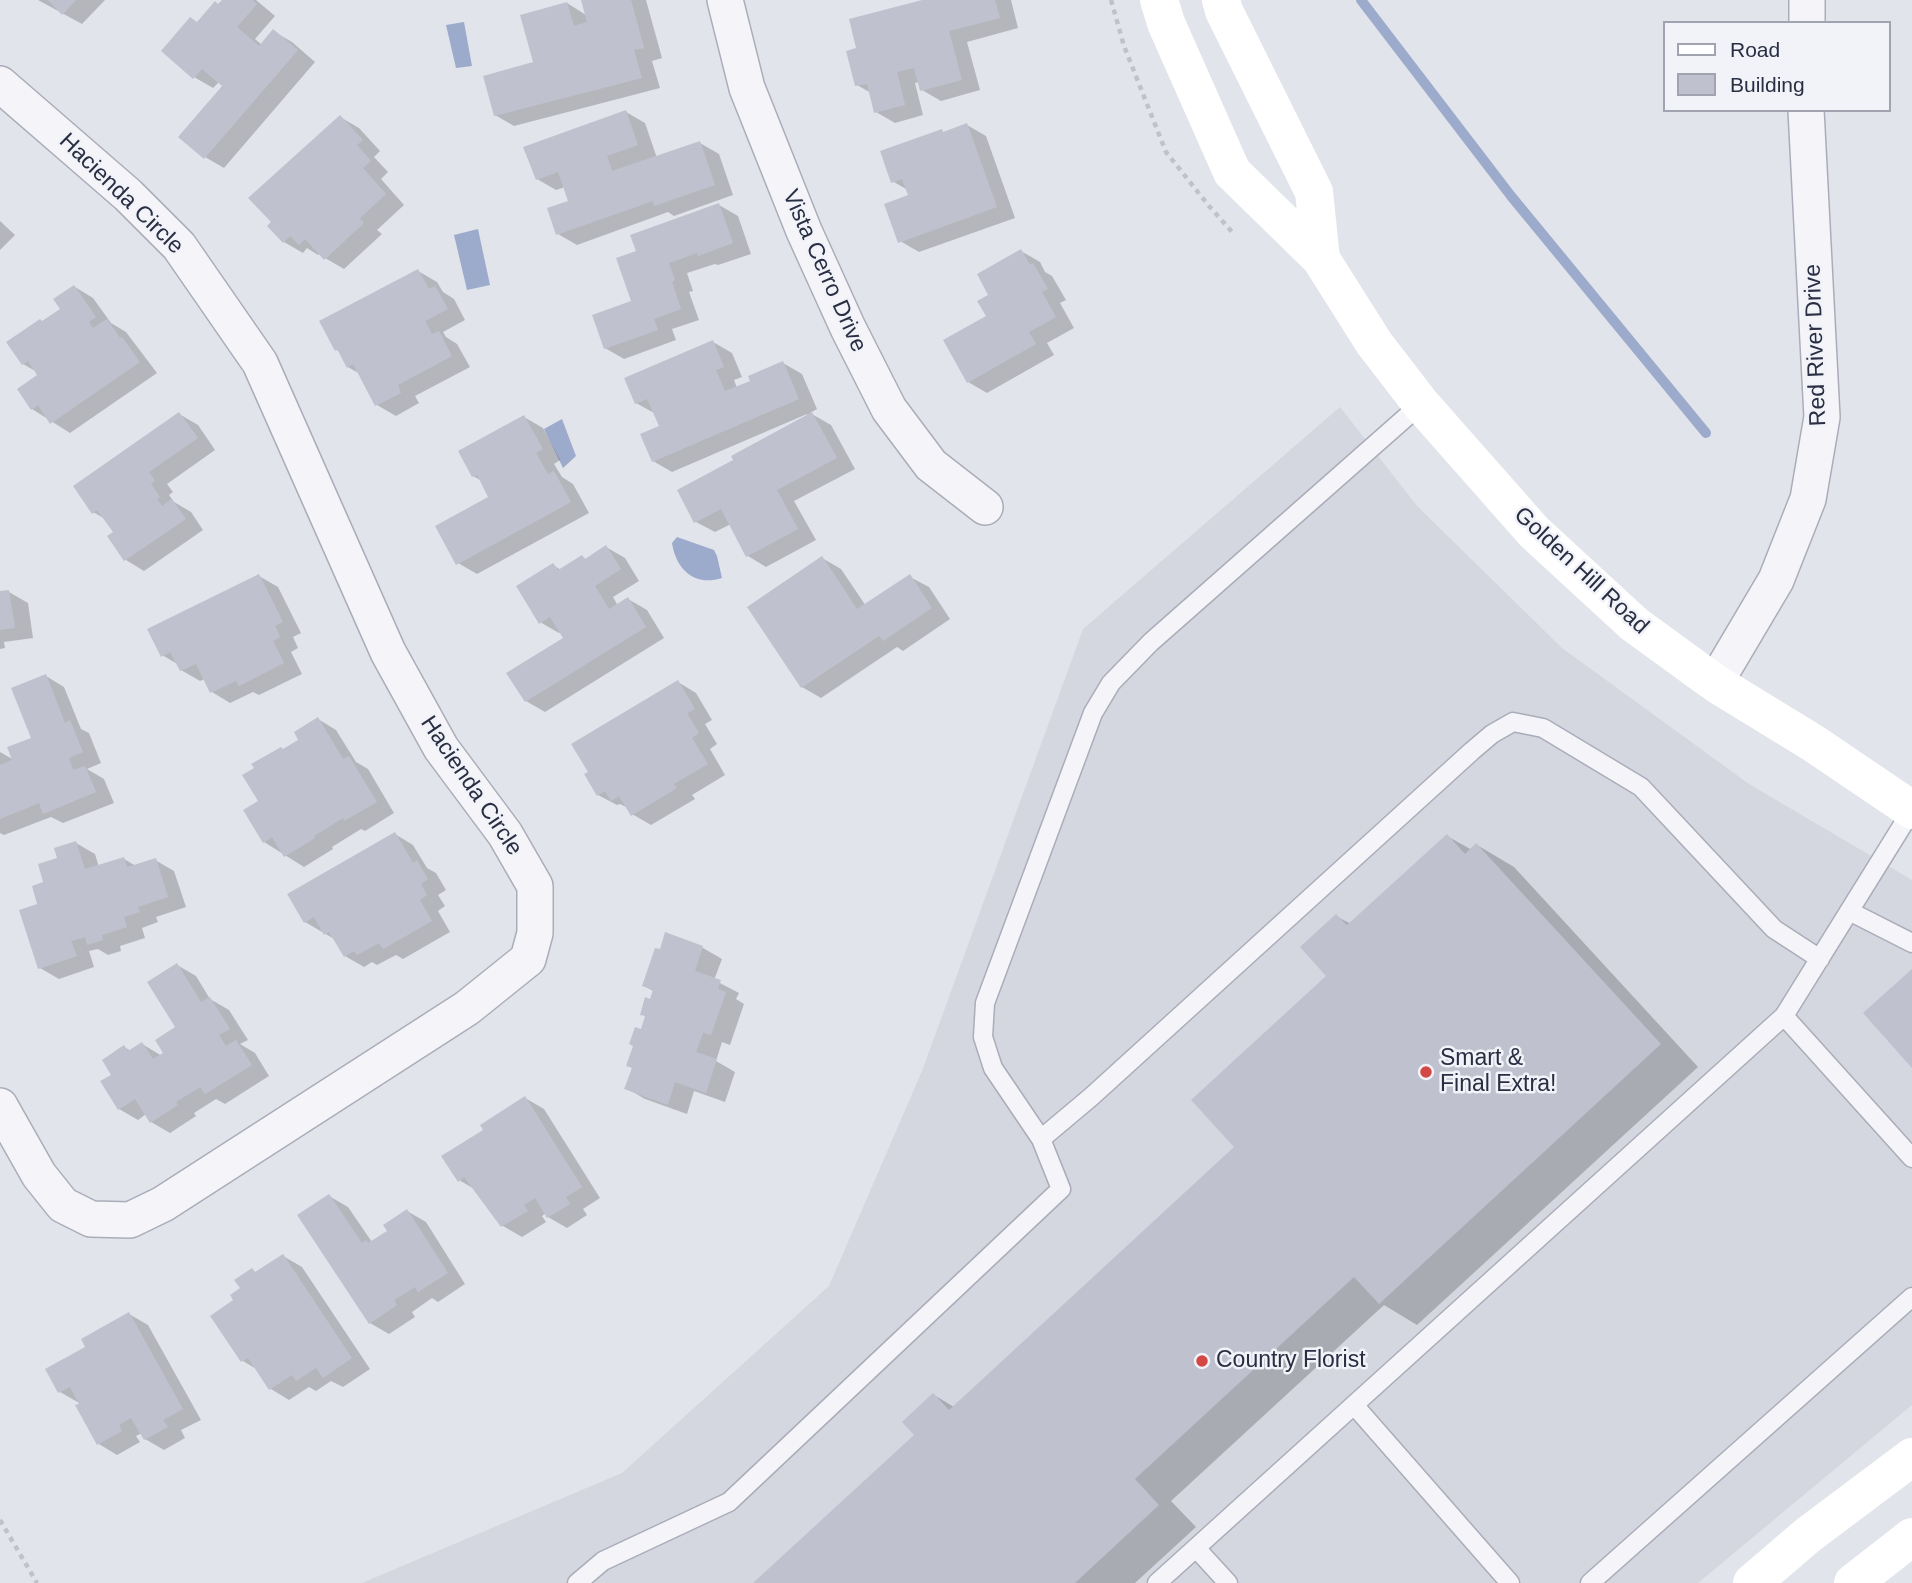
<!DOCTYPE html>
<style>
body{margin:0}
#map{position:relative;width:1912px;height:1583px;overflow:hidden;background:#e2e4eb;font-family:Arial,sans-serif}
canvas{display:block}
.legend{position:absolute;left:1663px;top:21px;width:228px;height:91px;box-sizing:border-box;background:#f1f3f8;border:2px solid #a1a4b0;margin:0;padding:9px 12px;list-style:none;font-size:21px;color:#292e43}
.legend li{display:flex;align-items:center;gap:14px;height:35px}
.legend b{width:35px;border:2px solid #a1a4b0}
</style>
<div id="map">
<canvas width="1912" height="1583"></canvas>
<ul class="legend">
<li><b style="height:9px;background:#fff"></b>Road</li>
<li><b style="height:19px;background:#bfc2ce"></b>Building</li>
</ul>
</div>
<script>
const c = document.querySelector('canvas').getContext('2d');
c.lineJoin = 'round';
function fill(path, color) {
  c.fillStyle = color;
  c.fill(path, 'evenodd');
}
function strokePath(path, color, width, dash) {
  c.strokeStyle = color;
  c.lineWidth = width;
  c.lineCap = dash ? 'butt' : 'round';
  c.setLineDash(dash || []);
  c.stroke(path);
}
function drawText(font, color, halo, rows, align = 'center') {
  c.font = font + ' Arial,sans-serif';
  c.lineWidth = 5;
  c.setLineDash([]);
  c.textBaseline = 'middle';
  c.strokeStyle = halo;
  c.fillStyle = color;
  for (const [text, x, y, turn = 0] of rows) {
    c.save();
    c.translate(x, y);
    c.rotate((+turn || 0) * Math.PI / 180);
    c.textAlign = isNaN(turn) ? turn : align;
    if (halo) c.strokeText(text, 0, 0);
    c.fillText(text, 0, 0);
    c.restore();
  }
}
fill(new Path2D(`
 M1340 407 1417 506 1562 648 1749 784 1912 880V1405L1698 1583H362L622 1473 829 1286 922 1071 1083 629Z`), '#d4d6e0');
fill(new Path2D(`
 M464 22 472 66 456 68 446 25Z
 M478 229 490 285 467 290 454 235Z
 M562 419 576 456 563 468 544 429Z
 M677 537 714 550 717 556 722 578C694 587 676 569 672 543Z`), '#9caacb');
fill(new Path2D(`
 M38 0H105L82 24Z
 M224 0H256L275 16 255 39 262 45 273 31 292 42 315 62 224 168 205 157 224 86 219 82 213 88 194 77 198 23Z
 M582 0H646L662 58 652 61 660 88 514 126 495 115 535 64 567 3 586 15Z
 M929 0H1011L1018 28 967 42 980 90 941 101 922 90 920 82 915 83 923 115 895 123 876 112 871 93 857 85 859 49Z
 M626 112 645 123 657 158 700 143 719 154 733 195 674 216 668 212 577 245 558 234 570 202 565 187 556 190 537 179Z
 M340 117 359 128 380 151 374 157 388 172 381 179 404 205 377 230 382 234 344 269 325 258 320 253 318 255 307 248 303 253 284 242Z
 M967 125 986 136 1015 218 919 252 900 241 910 196 908 190 892 181 941 131 945 133Z
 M719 205 738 216 751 254 718 265 715 264 687 273 693 291 689 292 699 320 672 329 676 340 624 359 605 348 633 302 638 252Z
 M0 221 15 235 0 250Z
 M1021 251 1040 262 1045 272 1052 276 1066 300 1060 303 1074 328 1047 343 1054 355 987 393 968 382 988 316 990 295Z
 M418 271 437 282 443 292 454 299 465 320 443 332 446 337 457 344 470 367 415 396 419 403 396 416 377 405 360 374 348 367 341 352 336 350Z
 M75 287 93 298 111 323 126 332 157 373 70 433 32 409 39 375 37 372 23 364 43 322 62 309Z
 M713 342 732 353 742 377 734 380 737 388 752 381 783 363 802 374 817 409 810 413 831 425 855 469 794 501 816 540 766 567 748 556 731 524 715 532 696 522 735 461 808 416 807 414 672 472 653 461 661 426 656 414 636 403Z
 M179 414 198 425 215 450 167 484 173 492 169 495 174 502 191 512 203 530 144 571 126 560 109 536 115 532 107 520 93 512Z
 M524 417 543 428 560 460 554 464 562 477 573 484 589 513 477 574 458 563 491 498 482 481 473 476Z
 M606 547 625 558 639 581 613 597 618 606 628 599 647 610 664 638 545 712 526 701 565 638 561 632 559 633 540 622 553 565 561 570 582 557 587 560Z
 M822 558 841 569 866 606 910 577 929 587 950 619 903 651 897 647 821 698 802 687Z
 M259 576 278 587 301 633 293 637 298 648 291 652 302 674 259 695 253 692 230 703 212 692 205 679 200 681 181 670 179 665 162 655Z
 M9 592 28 603 33 638 4 642 5 648 0 649V593Z
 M46 676 64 687 81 729 89 733 101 763 87 769 104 779 114 803 63 823 51 817 4 835 0 833V752L14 760 33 739Z
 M678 682 696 693 712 720 705 724 717 744 710 749 725 775 692 795 695 799 651 825 632 814 628 808 620 804 617 805 598 795 590 773Z
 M318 719 336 730 356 762 368 769 394 813 365 831 361 829 332 847 333 849 304 867 264 842 260 801 284 751 300 741Z
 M395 834 413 845 427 868 436 873 446 890 438 895 445 906 438 911 450 932 403 959 396 955 377 965 372 962 364 967 345 956 336 940 305 922Z
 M1447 836 1472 850 1477 845 1514 867 1698 1067 1417 1325 1384 1305 1171 1501 1196 1527 1135 1583H756L916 1435 934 1395 954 1407 1236 1147 1329 976 1336 916 1351 924Z
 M76 843 95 854 99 867 124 859 136 866 155 860 174 871 186 907 156 917 158 922 142 928 145 938 120 946 121 951 108 955 98 949 89 951 94 967 59 979 40 968V905L45 883 60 859Z
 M667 935 703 948 722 959 714 980 739 993 736 999 744 1004 730 1045 722 1042 716 1061 735 1072 725 1102 694 1091 687 1114 645 1099 626 1088 655 992 644 986 661 952Z
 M177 965 196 976 210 999 229 1010 248 1040 240 1044 255 1053 269 1076 225 1104 216 1099 194 1113 196 1116 170 1133 151 1122 146 1114 138 1120 119 1109 114 1075 124 1047 131 1051 142 1044 162 1056 178 1028Z
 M525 1098 544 1109 600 1198 583 1209 587 1215 567 1228 548 1217 546 1213 542 1216 546 1222 522 1237 503 1226 476 1190 459 1180 485 1130Z
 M329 1196 348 1207 372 1242 389 1231 407 1211 426 1222 465 1284 438 1302 432 1298 412 1312 415 1317 389 1334 370 1323Z
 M283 1256 302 1267 370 1369 343 1387 331 1381 316 1391 309 1387 289 1400 271 1389 258 1370 243 1361 236 1301 252 1270 257 1273Z
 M129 1314 148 1325 201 1420 181 1430 185 1438 164 1450 145 1439 142 1433 136 1436 140 1442 117 1455 99 1444 81 1404 60 1392 88 1348Z`), '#0003');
strokePath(new Path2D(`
 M1361 0 1511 196 1706 433`), '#9caacb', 10);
fill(new Path2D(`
 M48 0H76L62 15Z
 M222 0H252L257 4 237 27 259 46 273 29 298 50 204 159 178 137 222 86 202 69 193 79 161 51 190 17 197 22 215 1 218 4Z
 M581 0H631L644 48 634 50 642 78 494 116 483 76 533 62 520 15 567 2 574 26 587 22Z
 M922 0H995L1000 18 949 31 962 80 920 91 914 68 897 72 905 105 874 113 867 84 855 86 846 51 856 48 849 19Z
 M626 110 638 145 607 156 612 171 700 141 715 185 654 206 653 201 556 235 547 208 568 201 558 172 536 180 523 147Z
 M340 115 363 140 357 145 371 161 363 168 386 194 360 218 364 223 324 260 305 239 299 245 290 236 283 243 267 226 271 222 248 198Z
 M967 123 997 207 898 243 884 204 908 195 902 179 891 183 880 151 942 129 943 132Z
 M719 203 733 243 698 256 697 253 669 263 675 280 672 282 681 309 654 319 658 330 604 349 592 315 631 301 616 258 636 251 630 235Z
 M1021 249 1030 265 1033 263 1048 289 1042 292 1056 317 1029 332 1036 344 967 383 943 340 986 316 977 301 988 295 977 274Z
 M418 269 429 289 435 286 448 309 425 321 432 334 439 331 452 356 398 385 401 393 375 406 353 364 347 368 337 349 335 351 319 321Z
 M74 285 96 317 89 322 93 328 107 319 120 338 122 337 140 362 50 424 38 405 31 410 17 389 37 375 28 361 22 365 6 342 40 319 42 321 60 309 53 299Z
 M713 340 724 367 716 370 725 391 750 381 748 376 783 361 799 399 652 462 640 434 659 426 647 399 635 404 624 378Z
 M179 412 198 438 149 472 155 481 151 484 160 497 157 499 162 506 172 499 186 519 124 561 107 536 113 532 97 510 92 514 73 486Z
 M812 412 837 458 777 490 798 529 746 557 721 509 694 523 677 490 733 460 731 456Z
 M524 415 543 449 536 453 548 474 554 471 571 502 456 565 435 526 488 497 477 475 472 477 458 451Z
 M606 545 621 569 595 586 609 609 628 597 646 627 525 702 506 673 563 638 550 617 539 624 516 586 553 563 558 570 582 555 585 559Z
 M822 556 857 609 910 574 932 608 883 641 879 636 801 688 747 607Z
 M259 574 283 622 275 626 280 637 273 641 284 663 239 686 236 681 210 693 196 664 180 671 170 652 161 657 147 629Z
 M9 590 15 628 0 630V591Z
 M46 674 65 723 70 720 83 752 69 758 73 770 85 766 96 792 43 814 39 803 0 819V765L12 760 7 747 31 738 11 688Z
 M678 680 695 709 687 713 699 733 692 738 708 764 674 784 677 788 631 816 619 796 611 801 605 791 597 796 584 774 588 772 571 744Z
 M318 717 343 759 349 756 377 802 344 821 343 818 314 836 315 838 284 857 272 837 263 843 243 810 258 801 242 775 254 768 251 764 281 747 283 749 298 740 294 732Z
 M395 832 413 863 417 860 428 879 421 884 427 895 420 900 432 921 383 949 379 943 357 955 354 951 344 957 329 932 324 935 314 917 304 923 287 894Z
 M1447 834 1465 854 1476 843 1661 1044 1379 1304 1354 1277 1135 1479 1159 1505 1075 1583H753L914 1435 902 1422 933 1393 949 1410 1234 1147 1191 1100 1326 976 1300 947 1336 914 1347 925Z
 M76 841 85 869 124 857 127 867 156 858 168 897 138 907 140 912 124 917 127 927 102 935 103 940 87 945 85 937 71 941 77 956 38 969 19 910 37 904 32 886 43 882 38 864 57 858 54 848Z
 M665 932 703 946 695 971 721 980 718 989 726 992 711 1035 703 1033 696 1052 717 1059 706 1093 675 1082 668 1105 624 1089 632 1068 626 1066 633 1046 629 1044 635 1027 641 1029 645 1016 640 1015 645 997 650 999 653 990 642 986 655 948 660 949Z
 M177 963 201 1002 210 997 230 1029 219 1035 226 1046 236 1040 252 1065 205 1094 200 1087 176 1102 178 1105 150 1123 135 1099 118 1110 100 1081 111 1075 102 1060 124 1045 128 1051 142 1042 153 1059 163 1053 155 1040 175 1027 147 982Z
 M1912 969V1068L1863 1013Z
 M525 1096 582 1187 566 1197 570 1204 547 1218 535 1198 524 1205 528 1211 501 1227 464 1177 458 1182 441 1156 483 1130 480 1125Z
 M329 1194 362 1243 366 1240 368 1243 387 1231 383 1225 407 1209 448 1273 418 1292 415 1287 394 1300 397 1305 369 1324 297 1215Z
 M283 1254 352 1358 323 1378 316 1368 296 1381 292 1375 269 1390 248 1358 241 1362 210 1316 233 1300 230 1295 240 1288 234 1280 252 1268 255 1272Z
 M129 1312 183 1409 163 1420 168 1427 144 1440 131 1418 119 1425 122 1431 97 1445 75 1405 79 1404 70 1387 58 1393 45 1369 85 1347 81 1339Z`), '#bfc2ce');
const service = new Path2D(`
 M1849 911 1912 943
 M1784 1016 1912 1158
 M1041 1139 1091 1097 1472 751 1492 734 1513 722 1543 728 1641 787 1774 929 1820 959
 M1354 1405 1510 1583
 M1196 1548 1228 1583
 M577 1583 603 1561 729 1502 1061 1189 1041 1139 993 1068 983 1037 985 1003 1093 713 1111 683 1151 642 1421 404
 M1157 1583 1784 1016 1912 810
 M1590 1583 1912 1297`);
const minor = new Path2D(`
 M725 0 747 88 804 231 848 328 889 409 931 465 985 507
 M1807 23V0
 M0 84 128 195 179 246 260 363 388 652 441 748 505 834 535 886V933L528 959 467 1008 163 1204 130 1220 91 1219 63 1205 39 1175 0 1106
 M1715 683 1776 580 1808 499 1822 417 1806 110`);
strokePath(service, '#aaadb9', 21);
strokePath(minor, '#aaadb9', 38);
strokePath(new Path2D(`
 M1111 0 1124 46 1166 152 1209 206 1232 232
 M0 1520 37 1583`), '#c0c1ca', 4.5, [5, 5]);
strokePath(service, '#f5f5f9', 18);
strokePath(minor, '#f5f5f9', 35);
strokePath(new Path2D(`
 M1159 0 1166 23 1232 172 1321 259 1374 343 1421 404 1534 532 1634 624 1715 683 1813 743 1912 810
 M1221 0 1224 11 1314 192 1321 259
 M1752 1583 1808 1535 1912 1457
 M1853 1583 1912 1537`), '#fff', 38);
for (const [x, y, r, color] of [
 [1426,1072,7,"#d34844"],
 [1202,1361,7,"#d34844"]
]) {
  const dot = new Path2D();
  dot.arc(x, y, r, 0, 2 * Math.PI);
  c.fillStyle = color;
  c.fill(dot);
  strokePath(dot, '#f1f3f8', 2.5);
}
drawText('23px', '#292e43', '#f1f3f8', [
 ["Hacienda Circle",121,194,44],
 ["Vista Cerro Drive",824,271,66],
 ["Red River Drive",1816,345,-92],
 ["Golden Hill Road",1581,571,43],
 ["Hacienda Circle",471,786,56]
]);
drawText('23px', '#292e43', '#f1f3f8', [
 ["Smart &",1440,1059],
 ["Final Extra!",1440,1085],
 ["Country Florist",1216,1361]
], 'left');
</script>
